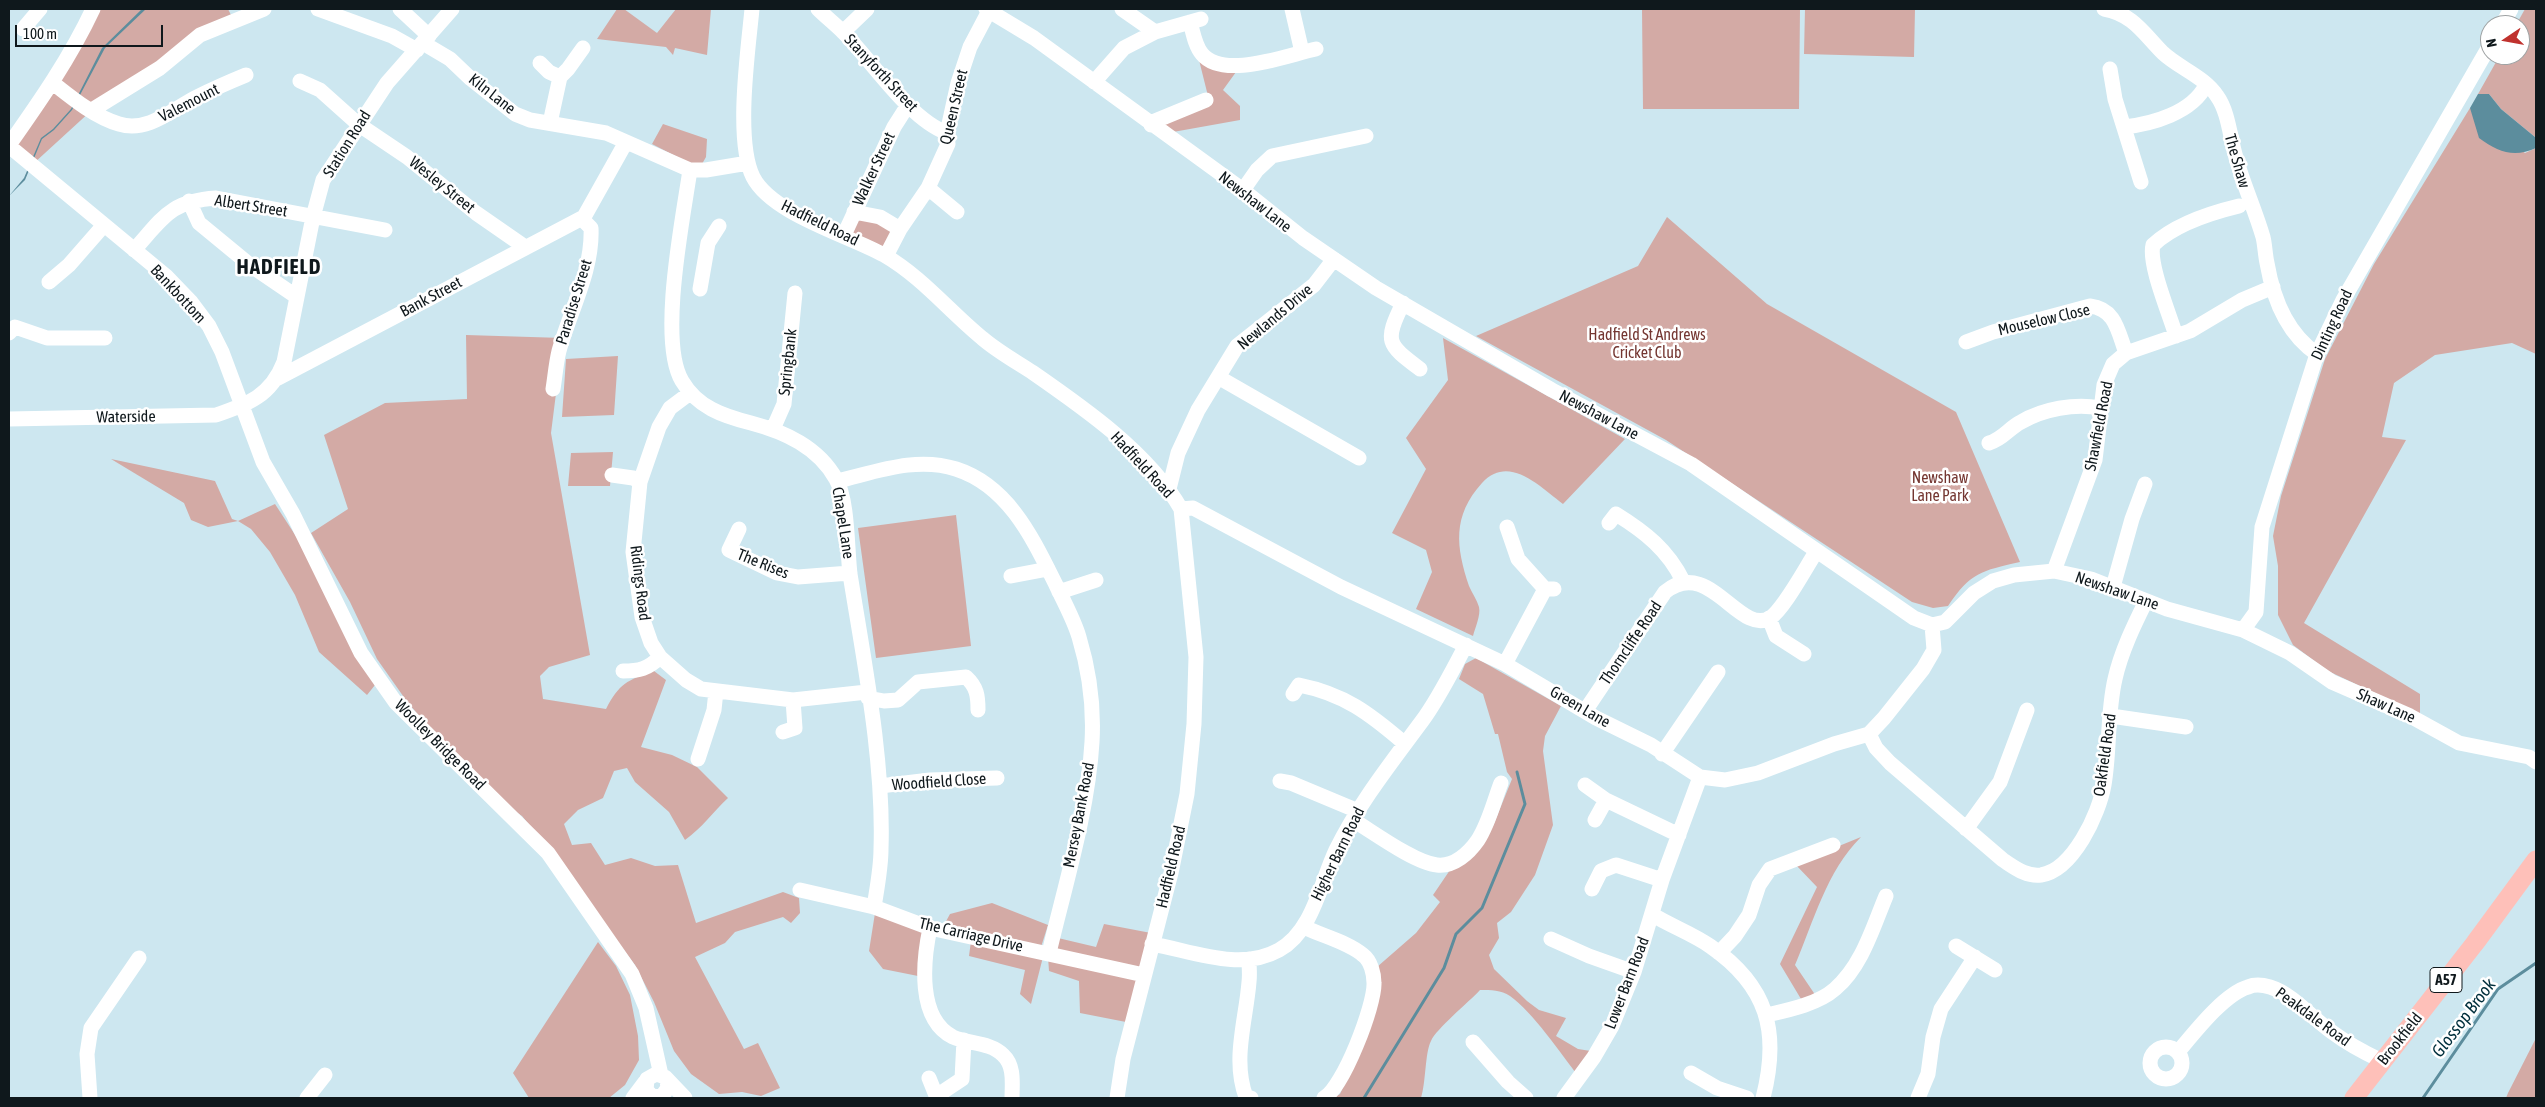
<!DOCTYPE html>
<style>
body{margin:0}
#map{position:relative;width:2545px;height:1107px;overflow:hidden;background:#cde7f0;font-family:"Asap Condensed",sans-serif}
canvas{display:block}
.frame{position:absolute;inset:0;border:10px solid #0f181c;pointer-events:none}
.north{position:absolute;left:2480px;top:15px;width:50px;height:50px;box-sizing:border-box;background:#fff;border:1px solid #9fa3a4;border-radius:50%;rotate:258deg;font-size:14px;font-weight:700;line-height:20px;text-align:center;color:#0f181c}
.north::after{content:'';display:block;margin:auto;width:18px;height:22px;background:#c0322e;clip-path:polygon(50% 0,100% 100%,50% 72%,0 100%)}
.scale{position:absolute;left:15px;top:25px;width:148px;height:22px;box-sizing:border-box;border:2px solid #0f181c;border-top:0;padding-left:6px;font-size:15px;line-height:18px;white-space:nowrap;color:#0f181c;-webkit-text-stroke:4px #fff;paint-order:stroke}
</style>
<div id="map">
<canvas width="2545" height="1107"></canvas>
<div class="frame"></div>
<div class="north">N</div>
<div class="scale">100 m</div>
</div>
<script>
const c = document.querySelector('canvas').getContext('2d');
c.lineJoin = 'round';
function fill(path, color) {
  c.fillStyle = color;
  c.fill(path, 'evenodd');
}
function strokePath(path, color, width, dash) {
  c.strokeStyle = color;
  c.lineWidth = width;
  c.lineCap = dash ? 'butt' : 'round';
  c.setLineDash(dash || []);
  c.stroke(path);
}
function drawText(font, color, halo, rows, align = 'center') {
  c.font = font + ' "Asap Condensed",sans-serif';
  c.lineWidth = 5;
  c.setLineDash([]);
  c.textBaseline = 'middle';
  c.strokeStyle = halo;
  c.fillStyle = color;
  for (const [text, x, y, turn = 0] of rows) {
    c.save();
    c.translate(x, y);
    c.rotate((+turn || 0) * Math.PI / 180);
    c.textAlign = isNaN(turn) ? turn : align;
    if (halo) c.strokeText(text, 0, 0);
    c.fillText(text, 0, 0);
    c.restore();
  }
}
fill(new Path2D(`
 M98 9H228L233 19 92 110 33 164 9 146Z
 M617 9H624L657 33 676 9H711L707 55 675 48 673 55 666 47 597 39Z
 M1642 9H1800L1799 109H1643Z
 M1805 9H1915L1914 57 1804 54Z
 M2525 9H2536V141L2535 137 2501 109 2489 94H2478L2500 55H2520V25H2516Z
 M1198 56 1236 72 1223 90 1240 106V120L1173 132 1162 124 1208 96Z
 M2470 108 2525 153 2536 148V354L2512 343 2435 355 2394 383 2382 437 2406 440 2304 623 2420 694V714L2328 671 2293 645 2278 615V566L2273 536 2281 496 2325 359 2374 264Z
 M663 124 707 139 706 157 702 164 689 163 652 144Z
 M855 216 896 230 884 253 848 234Z
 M1667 217 1767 304 1956 412 2020 562C1981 571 1971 572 1948 606L1933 608 1912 602 1666 440 1476 336 1638 266Z
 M466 335 563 338 551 433 590 655 549 667 540 676 543 699 606 709C619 684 627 680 654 671L666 680 641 747 672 755 697 767 728 798C713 812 702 828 685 840L669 812 635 782 627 768 614 771 603 798 578 810 564 824 572 845 591 843 605 865 631 858 655 866 678 865 696 923 783 892 799 898 800 913 791 923 783 917 735 932 725 943 695 957 744 1049 758 1043 780 1088 761 1096 742 1092 719 1094 691 1074 674 1051 654 1002 635 965 555 857 522 816 476 785 445 745 408 703 377 659 350 602 311 533 348 509 324 435 385 403 467 399Z
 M1443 338 1625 439 1563 504C1539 486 1509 454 1482 483 1452 516 1456 547 1469 586 1472 593 1477 600 1479 607 1481 615 1475 628 1473 636L1416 609 1432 572 1426 550 1392 533 1426 469 1406 438 1448 380Z
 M618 356 614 415 562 417 566 359Z
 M613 452 610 486H568L571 453Z
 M111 459 215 481 232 519 238 521 275 504 316 567 375 685 367 695 319 652 295 595 270 552 251 529 238 521 208 527 191 520 184 503Z
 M956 515 971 646 876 658 858 528Z
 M1476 658 1561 706 1545 736 1543 751 1553 825 1535 875 1511 912 1497 923 1499 938 1489 955 1494 969 1527 1001 1539 1010 1566 1018 1556 1036 1578 1049 1597 1052 1579 1077C1562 1055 1532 1011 1510 996 1501 990 1491 990 1480 990 1469 1002 1436 1029 1431 1041 1425 1052 1426 1082 1421 1098H1333L1340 1094 1362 1046 1377 967 1416 933 1440 902 1433 895 1450 870 1480 848 1493 826 1512 779 1507 772 1498 734H1495L1483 694 1459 679 1465 664Z
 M1861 837C1826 872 1814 921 1795 965L1818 999 1804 1004 1780 964 1817 887 1795 864Z
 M992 903 1048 925 1041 947 944 925 950 914Z
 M875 913 924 931 918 976 883 969 869 951Z
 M1104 924 1151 933 1140 969 1056 949 1058 938 1096 947Z
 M971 941 1043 957 1031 1004 1020 994 1025 970 969 956Z
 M598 942 616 966 630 995 638 1036 639 1060 625 1085 609 1098H529L513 1073Z
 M1048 957 1137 979 1126 1022 1080 1013 1079 981 1049 971Z
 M2536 1038V1098H2506L2508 1093Z`), '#d3aaa5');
fill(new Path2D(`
 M142 9H146L105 48 72 110 54 130 42 139 25 180 9 196 24 178 41 138 53 129 71 109 102 48Z
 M2478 94H2489L2501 109 2535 137 2536 148C2514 158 2498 152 2479 138L2470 108Z`), '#5c8d9d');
strokePath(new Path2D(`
 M1364 1098 1444 968 1456 934 1482 908 1525 804 1517 772
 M2423 1098 2498 989 2536 963`), '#5c8d9d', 3);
strokePath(new Path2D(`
 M318 9 392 36 417 50
 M400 9 429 36
 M752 9C748 51 735 140 753 177 772 214 848 235 884 255 922 277 949 311 982 338 997 351 1015 361 1032 372 1084 408 1149 453 1181 509L1196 657 1194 724 1187 794 1171 873 1123 1059 1117 1098
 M818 9C826 17 835 24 843 32 872 61 909 119 947 133
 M986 9 1034 38 1243 190 1303 238 1376 288 1552 390 1691 464 1914 618 1932 625 1945 622 1974 593 1993 581 2014 575 2054 571 2091 579 2167 609 2243 630 2290 653 2332 682 2410 716 2459 743 2529 757 2536 762
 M1122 9 1155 32
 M1292 9 1302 52
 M2104 9C2133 14 2144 34 2163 53 2179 68 2205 77 2217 96 2228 111 2230 136 2235 154 2242 182 2255 209 2263 237 2265 245 2265 254 2267 263 2273 298 2286 333 2317 354
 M1190 22C1193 32 1195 46 1202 54 1223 80 1287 55 1316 49
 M2502 25 2511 9
 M23 29 40 9
 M843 32 867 9
 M423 43 450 59 471 79 515 114 530 120 606 133 690 170H706L748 163
 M540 63 549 72 560 77
 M2110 69 2115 99 2141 182
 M300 81 320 90 358 124 407 157 476 213 525 247
 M1094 82 1124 48 1155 32 1201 19
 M53 83C72 98 95 117 119 124 148 133 173 109 197 97 213 89 229 82 246 75
 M92 110 160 68 200 35 264 9
 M550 123 560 77 568 69 583 48
 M1151 125 1155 121 1206 100
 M2124 127C2152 124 2192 113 2206 85
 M9 145C40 101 70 58 93 9
 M9 146 166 276 191 302 209 326 222 352 263 462 293 514 361 653 396 703 548 853 632 974 646 1008 661 1075
 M690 170C683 218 658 341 682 381 697 407 723 416 751 423 785 432 818 447 836 479 848 500 847 549 850 574 864 662 884 760 881 849 881 868 877 888 874 907
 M928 188 957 212
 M1243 190 1257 170 1272 156 1366 136
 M189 201 199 223 250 265 297 297
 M854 212 880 217 900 229
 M844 235 894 127 908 105
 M134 250C163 218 170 201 216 198L385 230
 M886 256 900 229 928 188 948 144 947 133 958 83 970 47 990 9
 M49 282 69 265 104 225
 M700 289 708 243 719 226
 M1403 303C1384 342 1387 344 1420 369
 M9 333 15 327 47 338H105
 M2176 336C2170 315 2148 264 2153 245 2175 224 2210 213 2239 206
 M1966 342 1993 332 2090 306C2116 309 2118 332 2126 353
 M1218 377 1359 458
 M278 378 584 217 626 142
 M553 389C555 377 556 363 559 351 570 311 593 270 591 228L582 219
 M690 393 670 408 659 427 640 482 633 552 642 617 651 643 660 657 686 680 701 689 793 700 867 692
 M9 419 216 415C248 404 271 396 284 362L313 217 323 180 387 83 452 9
 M773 429 784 404 795 293
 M1989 443C2003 439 2009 428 2021 422 2043 409 2075 403 2100 408
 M612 475 633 478 640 482
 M837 481C876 472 916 456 956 469 1009 486 1033 539 1056 585 1064 602 1074 620 1079 637 1089 670 1094 707 1092 742 1088 811 1065 885 1049 953
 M1169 489 1178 453 1198 410 1237 346 1314 285 1334 259
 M1181 509 1193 508 1341 587 1505 664 1596 718 1651 745 1700 777 1725 780 1758 773 1834 744 1869 734 1884 718 1923 669 1934 650 1932 625
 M1609 523 1616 514C1645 532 1668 550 1683 581
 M1507 527 1518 559 1545 589H1554
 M739 529 729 550 777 573 798 577 850 573
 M2054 571 2095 460 2104 385 2113 364 2126 353 2190 331 2242 300 2273 287
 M1011 576 1048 569
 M2113 587 2132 519 2145 484
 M1059 592 1096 580
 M1769 618 1776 636 1804 654
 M2243 630 2256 612 2262 527 2317 354 2343 300 2490 45
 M1505 664 1545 589
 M623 671C639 671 648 669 660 657
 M1293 694 1299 685C1344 694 1369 713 1404 743
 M868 698 884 701 898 700 918 682 966 677C977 687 978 696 978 710
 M1585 711 1665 592C1709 556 1739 636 1770 618 1784 609 1806 567 1816 552
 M2111 716 2186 727
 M783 732 795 728 793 700
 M1869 734 1876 748 1890 763 2003 860C2014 867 2026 877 2041 875 2073 870 2099 814 2104 785 2110 750 2107 713 2115 679 2121 652 2134 625 2146 601
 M1662 754 1718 672
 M698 759 714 710 716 691
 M1280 781 1291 783 1358 811
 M1585 785 1606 800 1679 835
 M880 786 930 780 997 778
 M1353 820C1373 832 1415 863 1437 865 1454 867 1469 853 1478 840 1489 823 1494 801 1501 783
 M1595 820 1606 800
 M1966 829 2000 782 2027 710
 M1592 889 1601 871 1616 865 1662 880
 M800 890 874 907 930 928 1144 975
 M1653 915C1671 926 1693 934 1710 946 1768 986 1780 1032 1763 1098
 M1304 927C1322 936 1348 942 1363 955 1371 961 1374 974 1374 983 1375 1005 1343 1088 1324 1098
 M930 928C923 961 917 1019 953 1037 968 1044 990 1042 1003 1055 1015 1066 1012 1084 1012 1098
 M1551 939 1589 956 1634 972
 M1152 944C1192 951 1240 972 1279 950 1313 931 1320 884 1336 850 1359 803 1391 763 1422 721 1439 698 1452 671 1466 645
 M1956 946 1995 970
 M1719 953 1735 936 1749 915 1759 885 1770 869 1833 845
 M1249 959C1249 967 1250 975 1249 982 1246 1020 1232 1060 1246 1097L1251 1098
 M1767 1015C1789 1010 1818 1004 1835 989 1862 966 1873 927 1886 896
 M1473 1042 1508 1082 1526 1098
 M2150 1063a16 16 0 1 1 32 0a16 16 0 1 1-32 0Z
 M2178 1052C2194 1033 2224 994 2248 987 2255 984 2263 985 2270 987 2293 994 2313 1019 2332 1032 2348 1044 2365 1053 2382 1061
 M1691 1073 1717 1088 1747 1098
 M929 1078 937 1098
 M667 1080 668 1088 662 1096 653 1097 646 1090 647 1079 656 1074 665 1077 685 1098
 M938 1095 962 1079 964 1040
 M90 1098 87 1054 91 1028 139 958
 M307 1098 325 1075
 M633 1098 645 1082
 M1564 1098 1594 1057 1612 1026 1634 972 1662 880 1700 777
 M1918 1098 1928 1074 1933 1037 1941 1009 1975 957`), '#fff', 15);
strokePath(new Path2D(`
 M2354 1098 2475 943 2536 860`), '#fec0b9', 19);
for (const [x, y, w] of [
 [2446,980,32]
]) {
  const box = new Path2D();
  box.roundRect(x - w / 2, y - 12.5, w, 25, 4);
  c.fillStyle = '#fff';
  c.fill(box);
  strokePath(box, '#0f181c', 1);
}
drawText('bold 15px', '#0f181c', null, [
 ["A57",2446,980]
]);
drawText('16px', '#0f181c', '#fff', [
 ["Stanyforth Street",881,73,47],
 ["Kiln Lane",492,94,38],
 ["Valemount",189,103,-27],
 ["Queen Street",954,107,-77],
 ["Station Road",347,144,-58],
 ["The Shaw",2237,161,74],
 ["Walker Street",874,169,-65],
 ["Wesley Street",442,185,39],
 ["Newshaw Lane",1255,202,38],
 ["Albert Street",251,206,9],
 ["Hadfield Road",820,223,26],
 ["Bankbottom",178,294,47],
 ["Bank Street",431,297,-28],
 ["Paradise Street",574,302,-73],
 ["Newlands Drive",1275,317,-40],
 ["Mouselow Close",2044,320,-13],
 ["Dinting Road",2332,325,-65],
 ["Springbank",788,362,-84],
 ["Newshaw Lane",1599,415,28],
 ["Waterside",126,417,-1],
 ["Shawfield Road",2099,426,-79],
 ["Hadfield Road",1142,465,47],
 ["Chapel Lane",843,523,81],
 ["The Rises",763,564,22],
 ["Ridings Road",640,583,83],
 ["Newshaw Lane",2117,591,19],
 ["Thorncliffe Road",1631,643,-56],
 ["Shaw Lane",2386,706,24],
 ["Green Lane",1580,707,30],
 ["Woolley Bridge Road",440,745,45],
 ["Oakfield Road",2105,755,-82],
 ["Woodfield Close",939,782,-4],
 ["Mersey Bank Road",1079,815,-79],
 ["Higher Barn Road",1338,854,-64],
 ["Hadfield Road",1171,867,-77],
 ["The Carriage Drive",971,935,13],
 ["Lower Barn Road",1627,983,-69],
 ["Peakdale Road",2313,1017,36],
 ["Brookfield",2400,1039,-52]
]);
drawText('16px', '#743631', '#fff', [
 ["Hadfield St Andrews",1647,335],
 ["Cricket Club",1647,353],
 ["Newshaw",1940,478],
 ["Lane Park",1940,496]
]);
drawText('italic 18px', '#002f3c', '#fff', [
 ["Glossop Brook",2464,1018,-53]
]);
c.letterSpacing = '1px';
drawText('bold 21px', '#0f181c', '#fff', [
 ["HADFIELD",279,267]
]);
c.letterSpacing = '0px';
</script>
